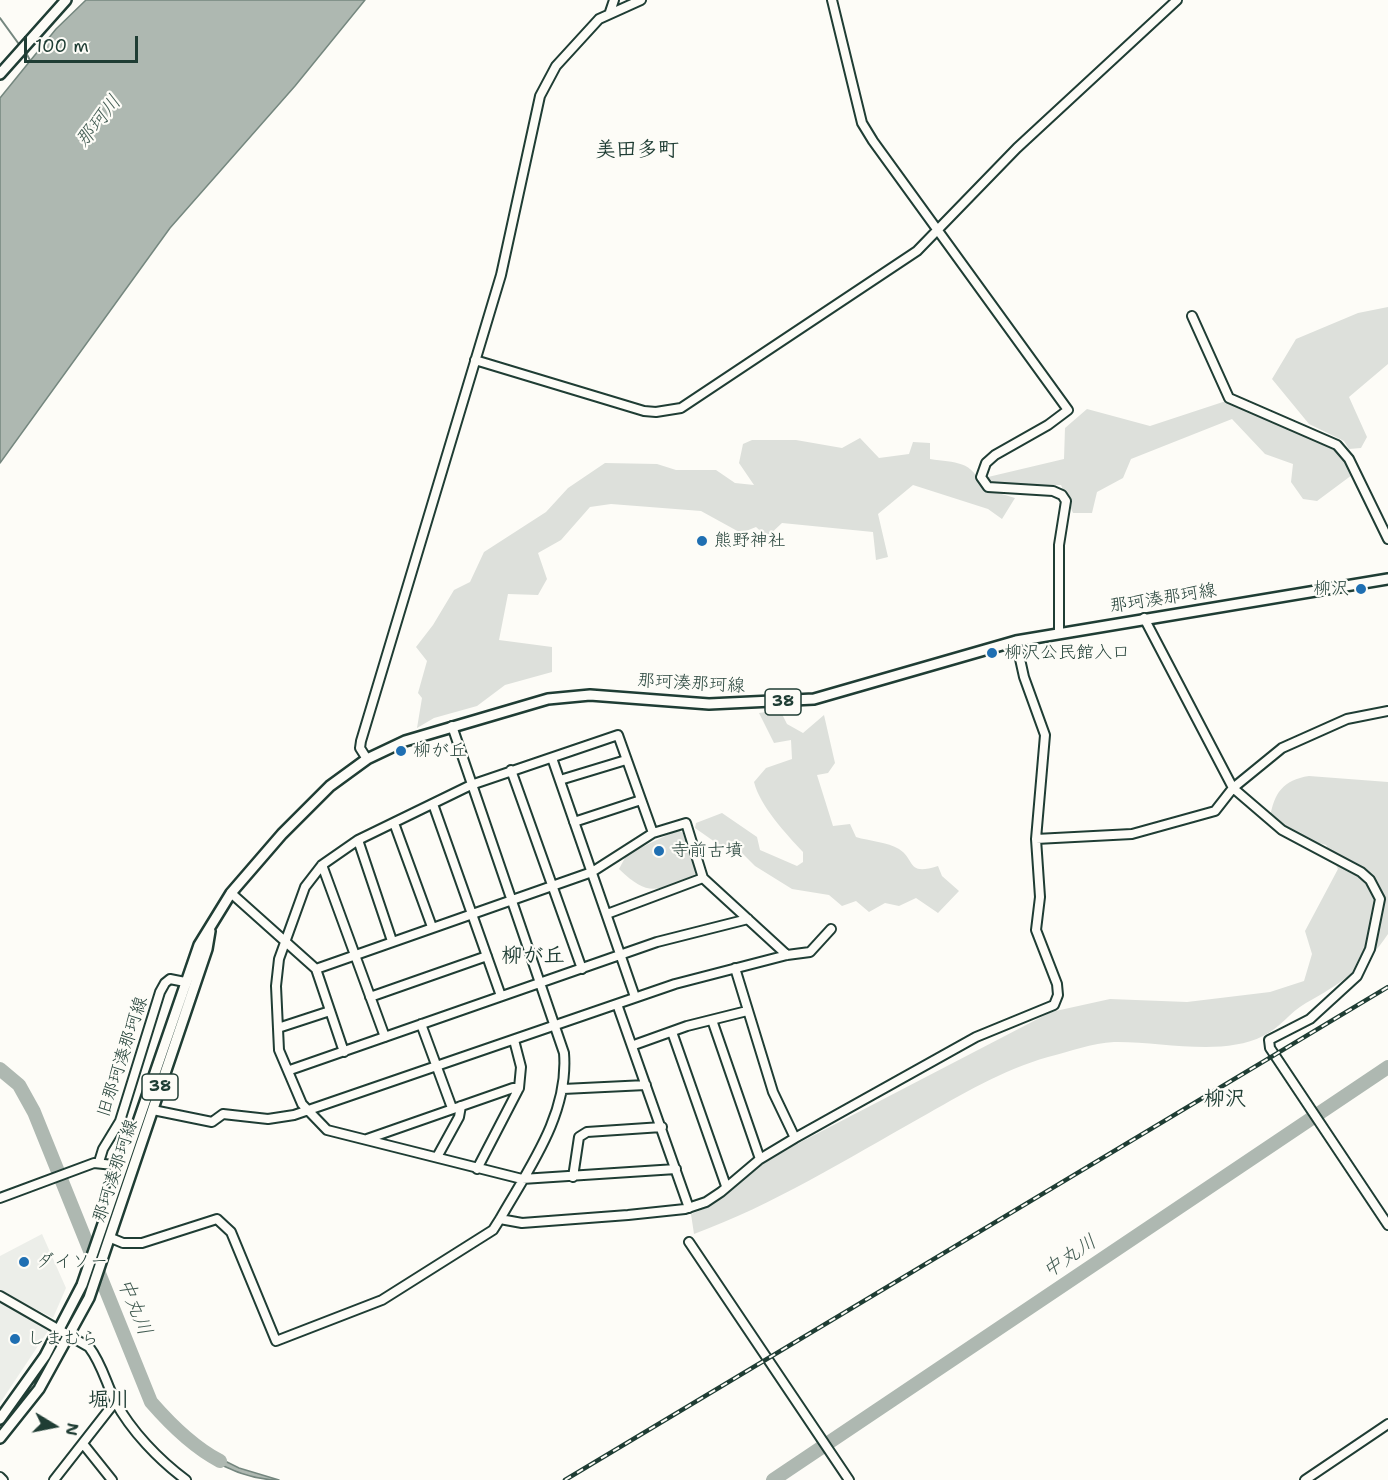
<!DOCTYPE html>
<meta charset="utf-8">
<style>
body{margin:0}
#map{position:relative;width:1388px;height:1480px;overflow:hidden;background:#fdfcf7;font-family:"Shantell Sans",sans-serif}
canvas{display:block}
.north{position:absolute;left:24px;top:1396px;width:60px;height:60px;-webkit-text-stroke:4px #fdfcf7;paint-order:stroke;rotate:100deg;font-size:16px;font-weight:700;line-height:24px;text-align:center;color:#1f3d34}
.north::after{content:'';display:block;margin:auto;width:21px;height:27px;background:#1f3d34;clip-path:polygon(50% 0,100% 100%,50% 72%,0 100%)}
.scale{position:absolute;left:24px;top:36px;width:114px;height:27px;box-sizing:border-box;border:3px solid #1f3d34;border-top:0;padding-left:8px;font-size:18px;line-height:21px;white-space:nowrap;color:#1f3d34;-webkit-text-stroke:4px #fdfcf7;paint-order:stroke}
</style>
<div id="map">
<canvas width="1388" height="1480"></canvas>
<div class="north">N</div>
<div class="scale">100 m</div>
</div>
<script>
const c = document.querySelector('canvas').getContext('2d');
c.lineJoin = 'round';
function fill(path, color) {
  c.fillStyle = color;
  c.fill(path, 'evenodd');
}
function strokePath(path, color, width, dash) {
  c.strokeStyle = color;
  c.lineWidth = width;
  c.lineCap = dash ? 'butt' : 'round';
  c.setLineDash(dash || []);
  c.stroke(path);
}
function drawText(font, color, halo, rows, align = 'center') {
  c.font = font + ' "Shantell Sans","Klee One",sans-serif';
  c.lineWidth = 4.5;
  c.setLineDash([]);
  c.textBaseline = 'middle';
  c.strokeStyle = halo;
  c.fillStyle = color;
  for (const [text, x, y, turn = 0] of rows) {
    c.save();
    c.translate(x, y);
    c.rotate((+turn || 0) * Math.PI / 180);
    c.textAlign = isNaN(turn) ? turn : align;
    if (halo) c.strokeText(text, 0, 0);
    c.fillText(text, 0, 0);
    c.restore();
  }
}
fill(new Path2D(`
 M42 1234 66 1288 53 1318 0 1291V1256Z
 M2 1302 48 1331 0 1403V1303Z`), '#eceee9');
fill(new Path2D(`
 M1388 307V364L1349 397 1367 437 1361 448 1349 449 1344 441 1309 424 1272 379 1296 339 1358 313Z
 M1229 400 1335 449 1347 462 1352 475 1317 501 1303 499 1291 482 1293 464 1265 454 1232 419 1131 459 1123 478 1097 492 1092 513H1073L1061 485 1001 486 989 481 988 477 1064 459 1065 428 1087 409 1150 426Z
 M860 438 879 458 909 454 913 442 930 443V459C955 463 973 460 982 488L1015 498 1002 519 988 509 913 485 878 514 888 557 876 560 873 532 782 523 767 537 756 527 741 533 701 511 611 504 590 507 561 540 538 553 547 579 538 595 508 594 499 640 552 647V672L505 685 477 706 434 718 417 728 422 698 418 693 427 661 416 647 433 625 454 590 470 582 484 552 546 512 568 488 605 463 657 464 676 470H716L735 483 754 485 739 463 743 444 752 440H796L842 448Z
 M780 710 787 724 803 733 824 715 835 763 828 773 817 775 833 826 850 824 856 837C869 841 888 842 899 849 916 860 906 876 938 866L942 876 959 891 938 913 916 898 899 906 885 903 869 912 856 901 842 906 829 895 792 889 755 866 737 848 722 847 695 828 696 823 722 813 757 837 760 850 797 866 803 862V852C786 834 760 806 754 782L766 768 792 759 791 740 774 743 759 713Z
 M1309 776 1388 782V934C1366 967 1340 984 1306 1003 1290 1012 1280 1028 1263 1036 1222 1057 1159 1041 1114 1042 1093 1043 1068 1052 1048 1057 1002 1070 961 1095 920 1118 847 1159 773 1205 694 1234L691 1214 709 1207 761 1165 797 1144 1051 1012 1110 999 1187 1002 1270 992 1304 981 1312 954 1305 931 1338 869 1326 845 1302 838 1270 818C1274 793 1283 780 1309 776Z
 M678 830 683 833 696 872 693 877C656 890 649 898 619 869L627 854Z`), '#dde0db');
const water = new Path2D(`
 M86 0H365L295 86 170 228 0 463V98L56 29Z
 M207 1452 239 1468 279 1480C250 1480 229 1469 203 1456Z`);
fill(water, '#aeb8b1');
strokePath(water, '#75877f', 1.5);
strokePath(new Path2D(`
 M0 18 21 47
 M25 51 31 62`), '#75877f', 2);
strokePath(new Path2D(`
 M0 1069 19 1085 34 1112 151 1402C171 1425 193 1447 220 1461
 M773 1480 1388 1067`), '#aeb8b1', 14);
const minor = new Path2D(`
 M832 0 862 123 873 141 1068 410 1048 425 995 455 986 463 981 477 988 487 1053 491 1062 495 1066 501 1059 545V634
 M610 12 614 0
 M1192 316 1229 398 1337 445 1349 459 1388 539
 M475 360 644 411 656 412 681 408 917 251 1017 148 1177 0
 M1144 618 1233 788 1282 830 1361 872 1370 880 1380 899 1370 949 1357 976 1310 1019 1269 1040 1270 1048 1388 1225
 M552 758 635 997
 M367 759 360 748 361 741 501 275 540 96 556 66 599 19 641 0
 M511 770 582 969
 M560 780 626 760
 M433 804 501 996
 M574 822 641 800
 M394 823 432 927
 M653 833 618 735 471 785 358 840 322 865 305 887 279 959 276 986 279 1050 302 1104 327 1130 522 1179 676 1169
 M1036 839 1132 834 1215 811 1233 788 1282 748 1347 719 1388 711
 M358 840 392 941
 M322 865 385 1037
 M231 893 316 969 344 1052
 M607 914 703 878
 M735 968 773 1092 795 1138
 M316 969 592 872 653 833 686 823 703 878 787 955
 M370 997 487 956
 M617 1004 689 1208
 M712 1020 760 1159
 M421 1024 452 1108
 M278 1028 330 1011
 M672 1032 726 1186
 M634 1045 687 1026 747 1011
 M290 1070 657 942 748 919
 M563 1089 646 1085
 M153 1110 212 1122 223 1114 268 1119 294 1115 675 984 787 955 810 952 831 929
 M367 1139 513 1088H519
 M437 1157 459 1117 461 1106
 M99 1162 103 1149 120 1121 160 992 165 983 170 979 185 982
 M477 1169 519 1088 521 1067 514 1040
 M573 1177 579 1137 587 1132 662 1127
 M0 1198 94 1163 123 1166
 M500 1219 522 1223 628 1215 685 1209 706 1202 721 1192 760 1159 795 1138 976 1037 1054 1005 1058 995 1057 984 1036 930 1040 897 1036 839 1045 735 1024 677 1016 641
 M111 1238 123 1243H142L217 1219 231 1232 276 1341 382 1300 493 1230 500 1219C529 1168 569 1114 564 1053L452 726
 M689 1242 849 1480
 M0 1296 89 1347C102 1364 106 1383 115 1401 131 1431 159 1460 186 1480
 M84 1445 112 1480
 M0 1477 3 1480
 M54 1480 115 1402
 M1305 1480 1388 1424`);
const major = new Path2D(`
 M0 74 66 0
 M0 1419 45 1356 82 1285 199 945 231 893 282 834 330 786 367 759 405 741 548 699 590 695 709 704 814 699 1016 641 1388 579
 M0 1438 39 1389 89 1298 207 949 210 931`);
strokePath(minor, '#1f3d34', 12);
strokePath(major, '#1f3d34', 14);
strokePath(minor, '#fdfcf7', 8);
strokePath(major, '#fdfcf7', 9);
const rail = new Path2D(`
 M565 1480 1388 987`);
strokePath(rail, '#1f3d34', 4.5);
strokePath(rail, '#fdfcf7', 2, [7]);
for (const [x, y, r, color] of [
 [702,541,6,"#1f6fb2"],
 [1361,589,6,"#1f6fb2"],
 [992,653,6,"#1f6fb2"],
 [401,751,6,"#1f6fb2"],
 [659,851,6,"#1f6fb2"],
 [24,1262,6,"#1f6fb2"],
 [15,1339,6,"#1f6fb2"]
]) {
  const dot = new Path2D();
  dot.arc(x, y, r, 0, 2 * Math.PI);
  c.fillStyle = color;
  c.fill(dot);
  strokePath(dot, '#fdfcf7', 2);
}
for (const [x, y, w] of [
 [783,702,36],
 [160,1087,36]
]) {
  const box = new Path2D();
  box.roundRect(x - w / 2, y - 13, w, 26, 4.5);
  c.fillStyle = '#fdfcf7';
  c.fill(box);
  strokePath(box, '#1f3d34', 1.5);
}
drawText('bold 16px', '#1f3d34', null, [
 ["38",783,702],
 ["38",160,1087]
]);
drawText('18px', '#1f3d34', '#fdfcf7', [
 ["熊野神社",714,541],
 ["柳沢",1349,589,"right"],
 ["柳沢公民館入口",1004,653],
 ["柳が丘",413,751],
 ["寺前古墳",671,851],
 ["ダイソー",36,1262],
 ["しまむら",27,1339]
], 'left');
drawText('18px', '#1f3d34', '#fdfcf7', [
 ["那珂湊那珂線",1163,599,-9],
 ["那珂湊那珂線",691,684,3],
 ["旧那珂湊那珂線",123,1057,-72],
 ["那珂湊那珂線",116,1171,-72]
]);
drawText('italic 20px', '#435c53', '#fdfcf7', [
 ["那珂川",99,122,-52],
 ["中丸川",1070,1257,-34],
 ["中丸川",134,1307,68]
]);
drawText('bold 21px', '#1f3d34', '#fdfcf7', [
 ["美田多町",637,151],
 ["柳が丘",533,957],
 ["柳沢",1225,1100],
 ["堀川",109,1401]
]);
</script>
